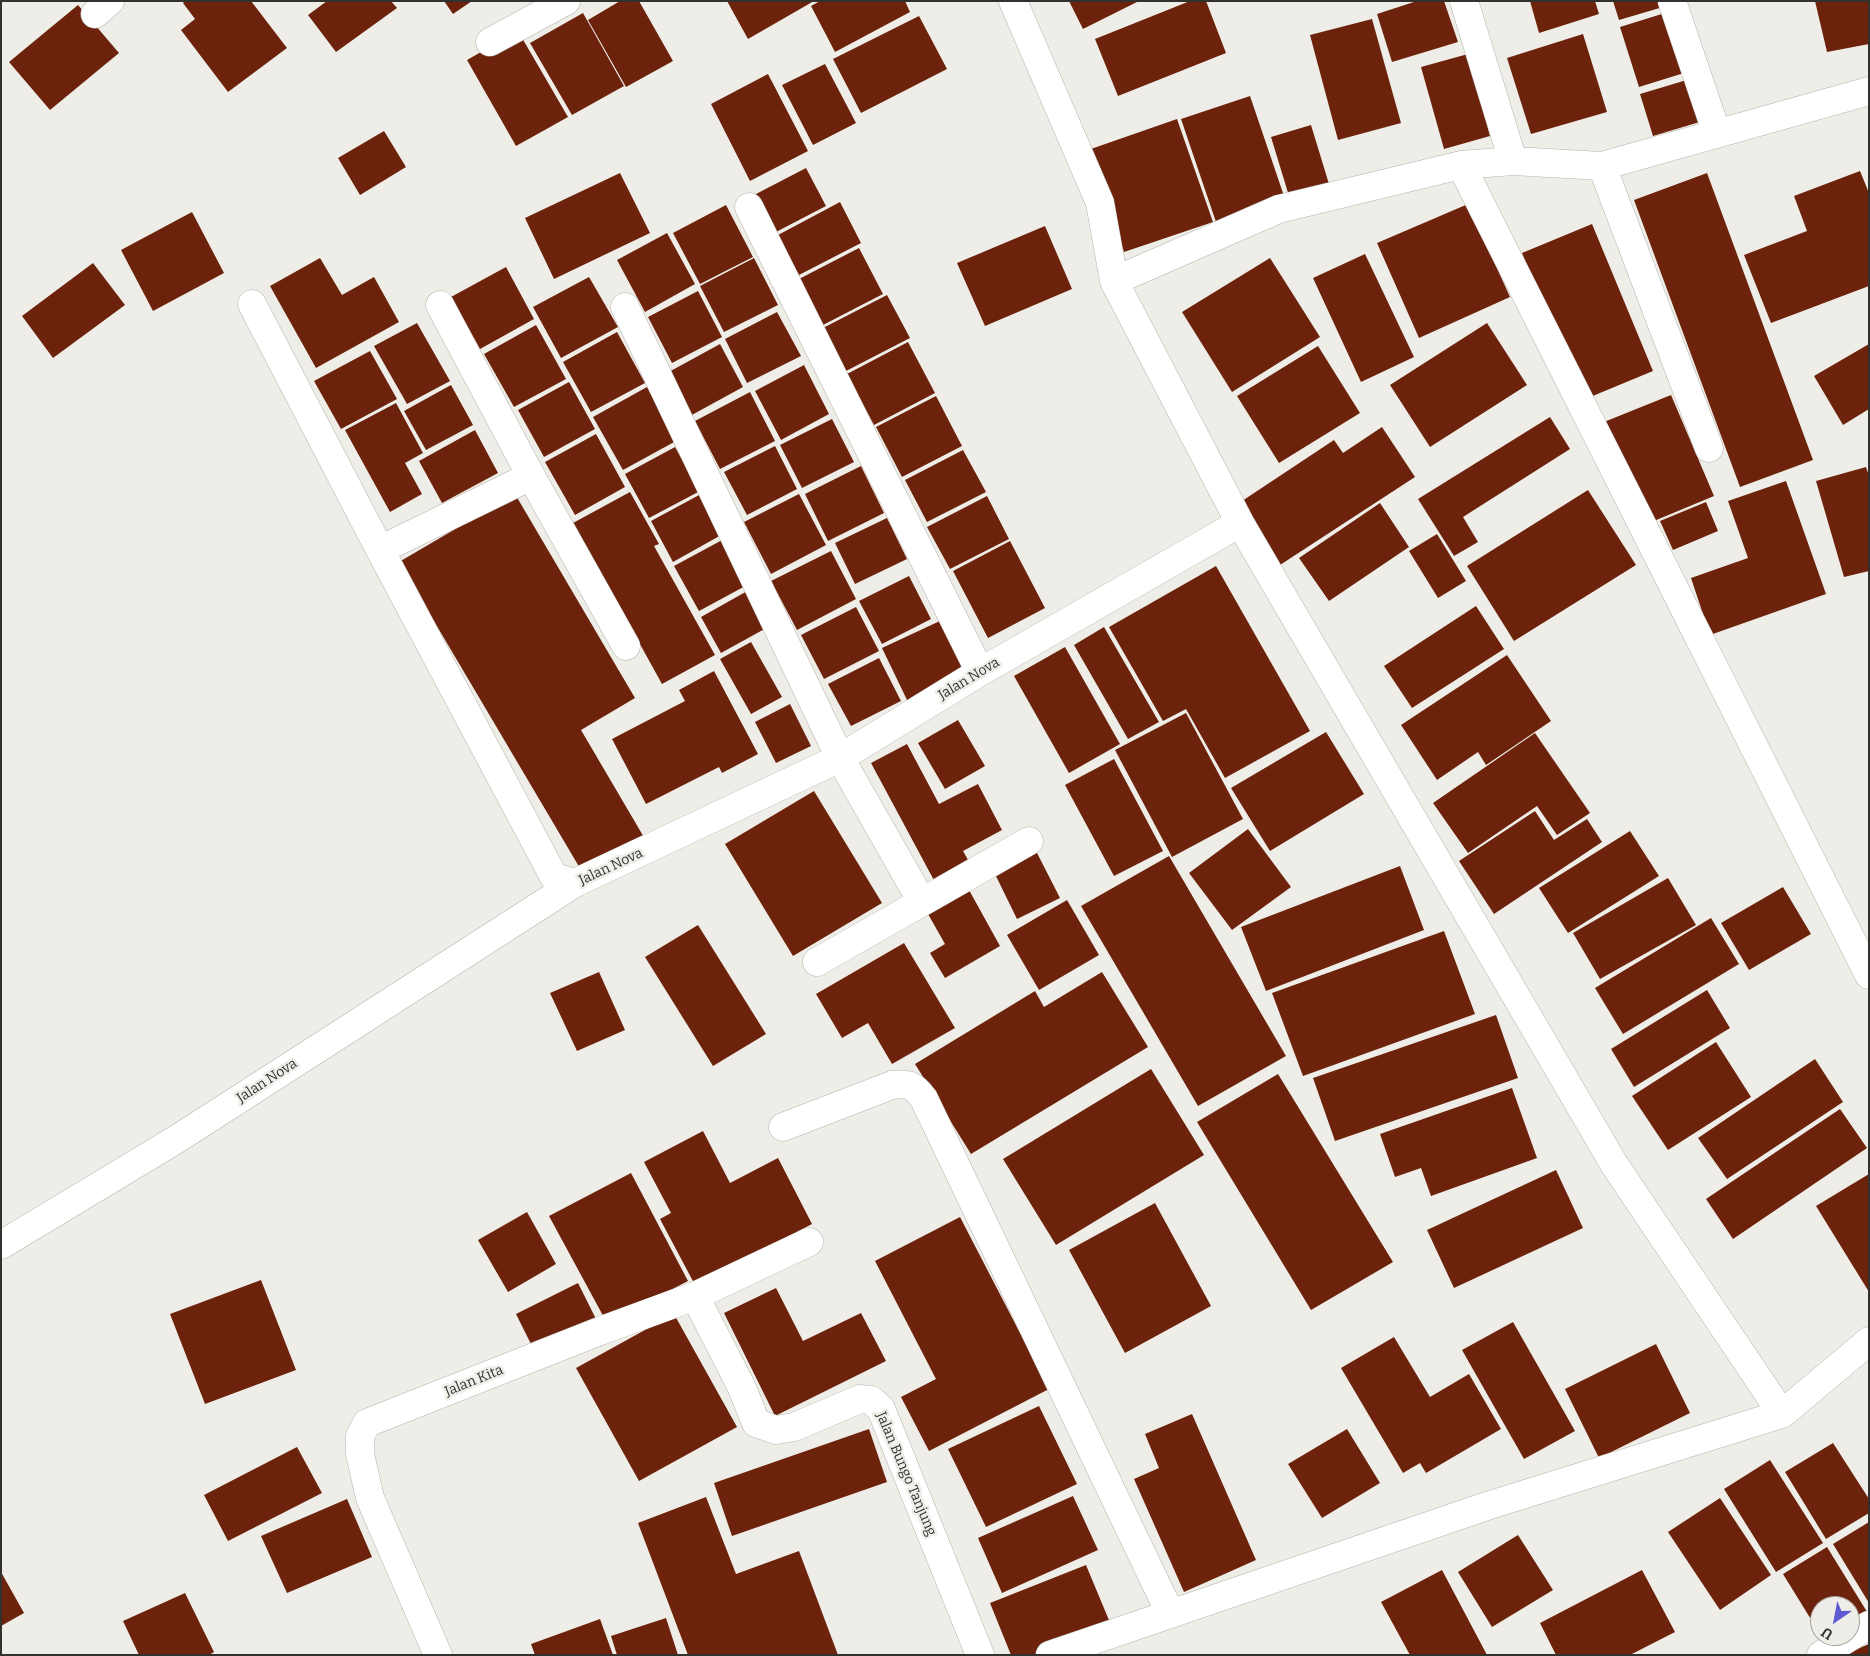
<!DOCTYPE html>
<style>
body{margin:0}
#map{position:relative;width:1870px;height:1656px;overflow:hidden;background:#efede7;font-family:Bitter,serif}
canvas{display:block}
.frame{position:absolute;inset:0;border:2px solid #31312e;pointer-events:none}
.north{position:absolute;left:1810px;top:1596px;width:50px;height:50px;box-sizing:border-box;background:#efede7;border:1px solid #a3a29d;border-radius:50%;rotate:213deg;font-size:14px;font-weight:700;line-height:20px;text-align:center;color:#31312e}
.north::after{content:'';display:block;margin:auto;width:18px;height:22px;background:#5f5bd3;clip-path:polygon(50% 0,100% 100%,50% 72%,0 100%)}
</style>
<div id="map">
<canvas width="1870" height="1656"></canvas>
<div class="frame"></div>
<div class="north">U</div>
</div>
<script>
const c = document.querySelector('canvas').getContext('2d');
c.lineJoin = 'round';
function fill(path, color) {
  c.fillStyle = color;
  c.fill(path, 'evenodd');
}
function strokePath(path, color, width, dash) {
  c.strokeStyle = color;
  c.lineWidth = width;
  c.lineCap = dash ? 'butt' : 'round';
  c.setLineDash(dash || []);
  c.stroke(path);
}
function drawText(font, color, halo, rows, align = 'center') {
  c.font = font + ' Bitter,serif';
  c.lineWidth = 5;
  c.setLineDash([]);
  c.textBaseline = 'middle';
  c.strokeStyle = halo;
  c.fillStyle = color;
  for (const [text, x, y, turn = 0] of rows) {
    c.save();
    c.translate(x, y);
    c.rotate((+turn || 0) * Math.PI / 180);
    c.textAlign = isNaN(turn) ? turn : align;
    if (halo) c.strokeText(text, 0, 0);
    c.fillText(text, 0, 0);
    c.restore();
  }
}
fill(new Path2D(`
 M185 1H251L287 48 228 92 181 30 195 19 183 3Z
 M327 1H391L397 8 336 52 308 15Z
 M444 1H472L453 14Z
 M620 1H639L673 61 626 87 588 20Z
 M727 1H814L748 39Z
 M820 1H905L910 12 835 52 811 6Z
 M1069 1H1139L1083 29Z
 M1190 1H1206L1226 53 1118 96 1095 39Z
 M1417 1H1444L1458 42 1392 62 1377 14Z
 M1530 1H1595L1599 14 1539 33Z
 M1613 1H1662L1663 7 1619 20Z
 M1815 1H1869V44L1827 52Z
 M78 5 119 53 50 110 9 62Z
 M583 13 624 86 572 115 530 43Z
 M1665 13 1684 73 1639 87 1620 27Z
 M919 16 947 69 861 113 833 59Z
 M1372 19 1401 123 1338 140 1310 35Z
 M518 31 568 117 516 146 467 60Z
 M1583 34 1607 112 1531 134 1507 58Z
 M1468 54 1490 136 1444 149 1421 67Z
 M825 64 856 123 813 145 782 85Z
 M768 74 808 151 750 181 711 104Z
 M1690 79 1703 121 1653 136 1640 94Z
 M1250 96 1285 199 1216 222 1181 119Z
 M1177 119 1213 222 1124 252 1088 150Z
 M1311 125 1329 184 1289 196 1271 137Z
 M384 131 406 167 360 195 338 158Z
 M806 168 826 206 776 232 756 194Z
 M1860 171 1869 193V286L1771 323 1744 255 1807 231 1794 196Z
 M620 173 650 233 554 279 525 218Z
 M1707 173 1813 460 1740 487 1634 200Z
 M840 202 861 243 799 275 778 235Z
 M1468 204 1510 297 1419 338 1377 243Z
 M726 205 753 257 700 284 673 233Z
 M192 212 224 273 153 311 121 250Z
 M1592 224 1653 371 1583 400 1522 253Z
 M1045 226 1072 289 985 326 957 263Z
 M667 233 695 284 645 312 617 260Z
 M859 248 883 294 823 325 799 279Z
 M1365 254 1414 357 1361 382 1313 278Z
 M320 258 342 295 374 277 399 322 316 368 270 286Z
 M754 258 778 305 724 332 700 286Z
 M1270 258 1320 337 1232 392 1182 312Z
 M93 263 125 305 53 358 22 316Z
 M506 267 534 319 480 349 451 297Z
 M589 277 618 327 561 358 533 307Z
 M698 291 722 337 672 363 648 317Z
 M887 295 910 338 846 371 823 328Z
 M777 312 801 356 747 383 725 339Z
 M417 323 450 381 407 404 374 346Z
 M1487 323 1527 385 1430 447 1390 385Z
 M536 325 566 379 514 407 484 354Z
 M617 332 645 383 591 412 563 362Z
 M908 342 935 393 874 425 847 374Z
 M720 344 743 387 690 416 667 373Z
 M1869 344V409L1843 425 1814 376Z
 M1318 346 1360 413 1279 463 1237 396Z
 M370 351 397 399 341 429 314 381Z
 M804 365 829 414 781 440 755 391Z
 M569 382 595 429 544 457 518 410Z
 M451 385 473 425 426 450 404 411Z
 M647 387 676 441 623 470 593 417Z
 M750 392 775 441 720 469 695 421Z
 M1671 395 1714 496 1642 526 1599 424Z
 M936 396 962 446 902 477 876 427Z
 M396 403 423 453 405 463 422 494 390 512 345 430Z
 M1550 417 1570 449 1463 517 1478 542 1454 556 1418 499Z
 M832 419 854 462 802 488 780 445Z
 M1382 427 1415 477 1280 565 1239 503 1334 440 1343 453Z
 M475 430 498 473 442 503 419 461Z
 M596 434 625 487 575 515 545 462Z
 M775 446 797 489 747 515 724 472Z
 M675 447 700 491 649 518 625 474Z
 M963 450 986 492 927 522 905 480Z
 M861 466 884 513 828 541 805 494Z
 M1866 467 1869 476V571L1844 577 1816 481Z
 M1786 481 1826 594 1710 635 1691 578 1748 558 1728 501Z
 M1588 490 1636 565 1514 641 1467 566Z
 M630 492 659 544 654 546 715 655 662 684 573 523Z
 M515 494 635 698 581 730 645 839 584 875 399 562Z
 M701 494 723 534 673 562 651 521Z
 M799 494 826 545 771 574 744 522Z
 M987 496 1009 539 950 569 927 527Z
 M1706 502 1718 531 1673 550 1660 521Z
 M1380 503 1409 547 1329 601 1299 558Z
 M887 518 907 559 855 584 835 543Z
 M1437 534 1466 581 1438 598 1409 551Z
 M724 539 749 584 699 611 674 566Z
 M1010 541 1045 608 988 638 953 571Z
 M831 551 856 599 797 630 771 581Z
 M1216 566 1310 731 1225 778 1186 709 1163 721 1109 627Z
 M909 576 931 619 882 644 859 601Z
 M749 590 770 626 721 653 701 617Z
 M1476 606 1504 649 1412 708 1384 666Z
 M856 607 879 651 824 679 801 635Z
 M942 620 968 673 908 702 882 648Z
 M1104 627 1159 722 1128 739 1074 645Z
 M751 642 782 697 751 714 720 659Z
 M1065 647 1120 744 1069 773 1014 676Z
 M1507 655 1551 721 1486 765 1478 752 1437 780 1401 725Z
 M879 658 901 701 851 726 828 684Z
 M714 671 758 754 722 773 719 767 646 804 612 739 685 701 679 690Z
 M790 704 811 746 776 763 755 722Z
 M1186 713 1243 819 1172 857 1115 750Z
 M958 720 985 766 945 789 918 743Z
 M1326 732 1364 794 1270 851 1231 788Z
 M1535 733 1590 813 1557 835 1537 806 1468 853 1433 803Z
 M907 744 939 804 978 784 1002 830 963 851 971 865 936 884 871 763Z
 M1114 759 1163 851 1114 876 1065 785Z
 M814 791 882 903 793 956 725 844Z
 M1535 811 1554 840 1587 819 1602 842 1494 914 1459 861Z
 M1248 829 1291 887 1232 930 1189 873Z
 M1630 831 1659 876 1568 933 1539 888Z
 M1036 851 1060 898 1017 919 994 872Z
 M1169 856 1286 1056 1198 1106 1081 906Z
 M1400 866 1424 930 1266 991 1241 927Z
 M1668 878 1696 925 1600 979 1573 933Z
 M1783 887 1811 934 1749 970 1721 923Z
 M969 890 1000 946 945 978 930 953 945 944 928 914Z
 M1067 900 1099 955 1039 990 1007 935Z
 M1711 918 1739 964 1623 1034 1595 988Z
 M698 925 766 1034 713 1066 645 957Z
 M1444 931 1475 1014 1303 1076 1272 993Z
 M904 943 955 1028 892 1064 868 1023 842 1038 816 994Z
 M599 972 625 1030 577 1051 550 993Z
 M1102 972 1148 1047 971 1154 915 1064 1035 991 1044 1007Z
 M1707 990 1730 1028 1634 1087 1611 1049Z
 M1496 1015 1518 1078 1335 1141 1313 1078Z
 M1716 1042 1751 1097 1668 1150 1632 1096Z
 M1815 1059 1843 1102 1727 1179 1698 1138Z
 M1151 1069 1204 1155 1056 1245 1003 1159Z
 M1278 1074 1393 1262 1311 1310 1197 1122Z
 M1512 1088 1537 1158 1431 1196 1421 1168 1395 1177 1380 1134Z
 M1840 1109 1867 1148 1733 1239 1706 1199Z
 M703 1131 730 1183 778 1158 812 1224 695 1285 660 1219 671 1213 644 1162Z
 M1556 1170 1583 1228 1454 1288 1427 1230Z
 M631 1173 688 1281 607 1323 549 1216Z
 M1869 1174V1292L1816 1206Z
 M1155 1203 1211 1306 1125 1353 1069 1250Z
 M527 1212 556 1264 508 1292 478 1240Z
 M960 1217 1049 1389 929 1451 901 1397 936 1379 875 1261Z
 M261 1280 296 1370 205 1404 170 1314Z
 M578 1283 597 1321 535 1352 516 1314Z
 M776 1288 803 1341 861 1313 886 1361 775 1416 724 1313Z
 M674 1314 737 1427 639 1481 576 1368Z
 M1513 1322 1575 1431 1524 1459 1462 1350Z
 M1394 1337 1430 1397 1469 1374 1501 1429 1426 1473 1420 1463 1403 1473 1341 1368Z
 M1656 1344 1690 1413 1599 1458 1565 1389Z
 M1039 1406 1077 1484 986 1527 948 1449Z
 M1192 1414 1256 1560 1184 1592 1134 1479 1159 1468 1145 1434Z
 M869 1429 887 1482 732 1536 714 1483Z
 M1347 1429 1380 1483 1322 1518 1288 1464Z
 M1833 1443 1869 1499V1513L1826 1539 1785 1472Z
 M297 1447 322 1493 228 1541 204 1495Z
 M1770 1460 1823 1543 1776 1572 1724 1489Z
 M1073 1496 1098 1550 1002 1593 978 1538Z
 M706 1497 736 1574 799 1551 838 1655H688L638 1523Z
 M1720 1498 1771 1575 1720 1610 1668 1532Z
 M347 1499 372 1557 287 1593 261 1536Z
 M1869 1522V1603L1833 1544Z
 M1518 1535 1553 1590 1492 1627 1458 1572Z
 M1827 1547 1869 1615 1850 1627V1606H1820V1634L1783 1574Z
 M1086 1565 1111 1625 1036 1655H1011L990 1603Z
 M1442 1570 1487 1655H1410L1381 1602Z
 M1642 1570 1675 1632 1630 1655H1556L1540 1623Z
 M1 1572 24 1613 1 1626Z
 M185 1593 214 1652 209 1655H139L123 1621Z
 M666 1618 678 1655H617L611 1636Z
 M600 1619 613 1655H535L531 1644Z
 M1869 1644V1655H1843Z`), '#6d230b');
const street = new Path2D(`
 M1013 1 1100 203 1114 281 1240 523 1614 1164 1782 1414
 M1464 1 1513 161
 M1672 1 1717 134
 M95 14 110 1
 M490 42 566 1
 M1461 165 1869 975
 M1602 166 1709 448
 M749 207 980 672
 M1114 281 1279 209 1461 165 1513 161 1602 166 1869 91
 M252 304 380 550 554 877 575 883
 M440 305 531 476 626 646
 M625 307 840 758 922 902
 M380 550 531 476
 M817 962 1029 841
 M783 1127 892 1085C909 1083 914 1085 924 1099L1170 1613
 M1 1245 177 1139 575 883 840 758 980 672 1240 523
 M695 1296 742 1388 756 1423 776 1430 794 1427 860 1399 871 1400 881 1409 980 1655
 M438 1655 370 1498 360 1454V1436L367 1423 600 1331 695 1296 809 1242
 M1050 1655 1490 1505 1782 1414 1869 1341
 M1821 1655 1869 1625`);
strokePath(street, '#b5b3ad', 29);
strokePath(street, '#fff', 28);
drawText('14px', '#31312e', '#efede7', [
 ["Jalan Nova",969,679,-31],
 ["Jalan Nova",611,867,-25],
 ["Jalan Nova",267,1081,-33],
 ["Jalan Kita",474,1381,-22],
 ["Jalan Bungo Tanjung",906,1474,67]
]);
</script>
